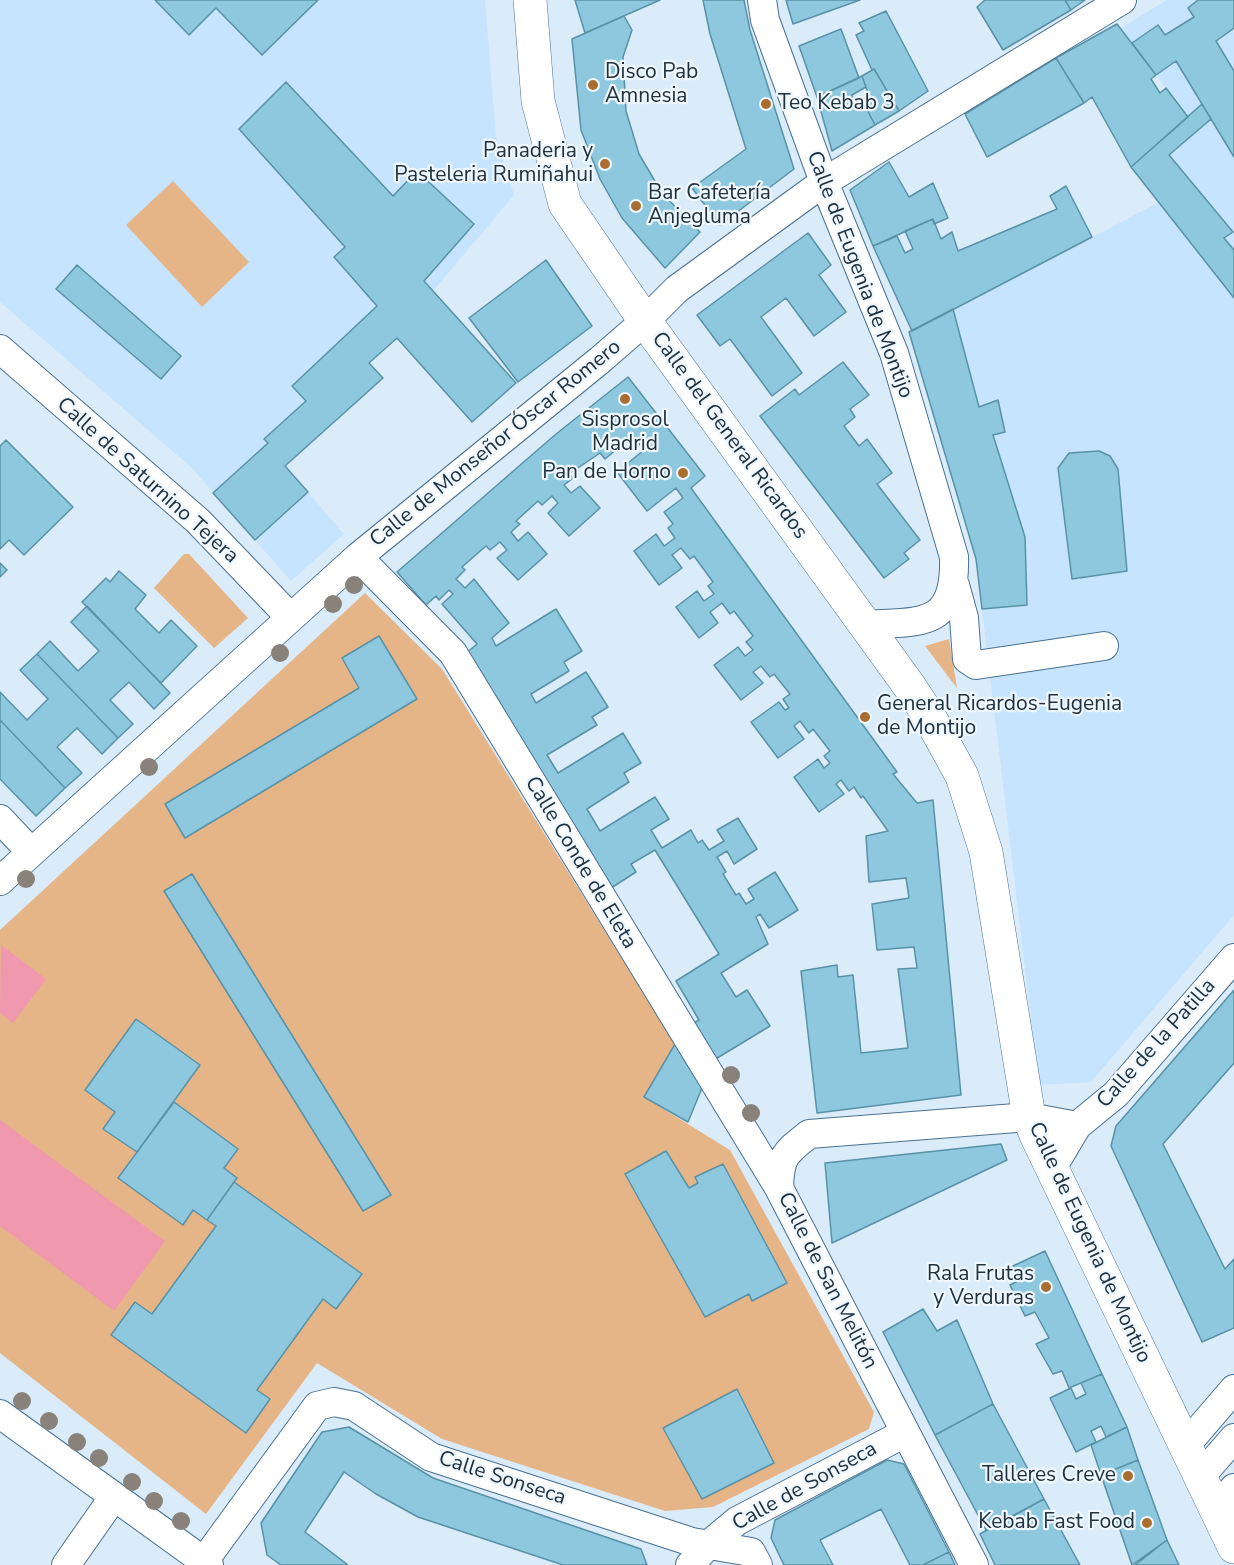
<!DOCTYPE html>
<meta charset="utf-8">
<style>
body{margin:0}
canvas{display:block;background:#daebfa}
</style>
<canvas width="1234" height="1565"></canvas>
<script>
const c = document.querySelector('canvas').getContext('2d');
c.lineJoin = 'round';
function fill(path, color) {
  c.fillStyle = color;
  c.fill(path, 'evenodd');
}
function strokePath(path, color, width, dash) {
  c.strokeStyle = color;
  c.lineWidth = width;
  c.lineCap = dash ? 'butt' : 'round';
  c.setLineDash(dash || []);
  c.stroke(path);
}
function drawText(font, color, halo, rows, align = 'center') {
  c.font = font + ' "Nunito Sans",sans-serif';
  c.lineWidth = 4.5;
  c.setLineDash([]);
  c.textBaseline = 'middle';
  c.strokeStyle = halo;
  c.fillStyle = color;
  for (const [text, x, y, turn = 0] of rows) {
    c.save();
    c.translate(x, y);
    c.rotate((+turn || 0) * Math.PI / 180);
    c.textAlign = isNaN(turn) ? turn : align;
    if (halo) c.strokeText(text, 0, 0);
    c.fillText(text, 0, 0);
    c.restore();
  }
}
fill(new Path2D(`
 M0 0H485L496 137 514 195 433 291 516 383 472 422 397 338 369 363 383 378 285 466 344 534 291 581 192 468 0 302Z
 M1167 0H1234V915L1091 1082 1039 1085 976 559 909 332 1158 203 1131 167 1188 117 1121 28Z`), '#c6e4fd');
fill(new Path2D(`
 M173 181 249 262 202 307 126 225Z
 M184 554H189L248 618 214 648 154 588Z
 M365 593 442 669 675 1044 644 1097 730 1150 874 1412 869 1429 713 1507 665 1511 442 1439 317 1363 206 1514 0 1353V930Z
 M949 639 957 688 925 646Z`), '#e6b587');
fill(new Path2D(`
 M1 945 46 979 13 1023 0 1013Z
 M0 1120 165 1241 114 1311 0 1226Z`), '#f098ae');
const building = new Path2D(`
 M155 0H318L262 55 216 8 189 35Z
 M575 0H660L585 33Z
 M703 0H744L750 30 794 169 720 225 692 188 746 149 710 34Z
 M786 0H860L793 24Z
 M985 0H1065L1071 10 1003 50 977 7Z
 M1065 0H1085L1071 10Z
 M1198 0H1234V28L1216 41 1234 71V157L1176 61 1156 75 1132 43 1158 25 1165 35 1194 17 1188 8Z
 M886 11 928 91 899 111 874 69 872 70 856 35 864 31 859 23Z
 M624 16 632 30 623 57 626 111 639 154 662 193 700 232 665 268 622 218 600 179 581 130 572 39Z
 M1117 24 1156 75 1151 79 1160 93 1166 88 1188 117 1131 167 1092 97 1084 103 1056 58Z
 M841 29 859 78 817 97 799 46Z
 M1056 58 1084 103 987 157 965 114Z
 M874 69 899 111 875 125 863 102 869 96 862 76Z
 M862 76 866 87 852 95 854 105 863 102 875 125 832 151 817 97Z
 M286 82 393 196 417 171 474 224 424 281 516 383 472 422 397 338 369 363 383 378 285 466 308 492 255 540 213 493 268 443 264 439 306 401 292 386 377 306 334 257 345 247 239 129Z
 M1202 104 1211 119 1169 155 1233 232 1224 238 1234 250V298L1131 167Z
 M889 162 909 197 933 183 948 218 934 224 933 219 873 246 850 190Z
 M1066 186 1092 237 912 331 873 246 897 236 905 253 913 249 905 231 933 219 941 239 952 232 958 251 1057 209 1050 196Z
 M808 233 831 265 819 275 846 312 814 336 786 298 761 317 802 373 772 396 730 339 720 346 697 315Z
 M546 260 592 326 518 382 469 318Z
 M77 265 181 356 161 379 56 289Z
 M953 309 979 407 998 400 1005 432 993 435 1025 537 1027 605 982 609 976 559 909 332Z
 M843 362 869 395 850 409 855 417 844 426 859 446 867 439 892 473 877 484 920 540 904 553 909 559 884 578 760 416 795 389 799 395Z
 M628 377 705 476 691 488 897 772 893 774 917 803 933 800 961 1095 817 1113 801 971 837 965 838 977 853 975 861 1053 908 1048 898 969 917 968 914 947 877 950 872 904 909 898 906 878 869 882 866 836 888 831 863 796 861 798 854 787 849 791 841 780 836 784 844 794 819 812 794 777 818 759 824 768 830 763 824 756 830 751 813 729 809 733 800 721 794 726 804 739 778 758 751 722 779 702 785 710 789 708 783 699 790 694 774 674 770 677 761 666 753 672 763 683 741 700 714 665 738 647 745 656 753 650 746 642 753 636 734 611 730 614 722 603 710 612 718 623 699 638 676 607 697 591 704 601 714 594 708 586 713 582 694 556 690 559 681 548 672 555 682 568 659 585 634 551 656 534 664 546 675 538 668 528 673 524 664 512 683 498 676 488 647 511 617 472 644 450 633 436 605 459 600 453 569 474 573 478 564 485 571 493 580 486 600 508 569 536 548 513 558 503 552 496 542 505 538 501 516 521 520 524 511 532 518 541 528 532 547 554 518 580 497 558 507 550 500 542 490 550 486 546 462 567 465 570 456 579 465 588 474 579 509 623 492 638 496 646 556 609 582 651 564 662 569 671 531 694 536 703 586 672 608 707 592 717 597 725 547 755 558 773 623 733 641 763 624 773 629 782 587 809 600 831 655 797 669 819 651 830 662 848 691 830 698 843 702 840 709 850 724 841 717 830 738 818 757 849 734 864 727 851 717 857 726 872 723 874 736 895 739 893 746 904 754 899 748 889 775 872 798 910 769 928 760 914 756 917 768 944 721 973 736 997 747 990 770 1026 709 1063 687 1027 699 1020 676 981 719 954 655 850 631 864 636 872 608 890 464 655 477 644 442 604 453 594 449 590 439 600 436 596 426 605 397 572 556 434Z
 M6 440 73 507 24 555 9 540 0 549V446Z
 M1099 451 1110 456 1118 469 1127 571 1072 579 1058 468 1069 453Z
 M0 563 7 570 0 577Z
 M119 571 146 595 135 609 159 633 171 620 197 646 161 683 82 602 106 578 110 582Z
 M87 606 170 693 154 709 129 682 110 700 133 724 118 738 37 654 50 641 78 671 99 651 71 622Z
 M379 636 417 699 185 838 165 804 359 688 342 658Z
 M37 654 118 738 102 754 77 728 57 747 82 773 65 788 0 720V692L27 720 48 699 20 670Z
 M0 720 65 788 36 816 0 779Z
 M192 874 391 1195 363 1211 164 891Z
 M1234 990V1063L1163 1144 1225 1269 1234 1259V1328L1202 1342 1111 1146 1116 1126Z
 M136 1019 200 1065 137 1152 103 1129 115 1112 85 1090Z
 M675 1044 702 1088 688 1122 644 1097Z
 M174 1102 238 1149 224 1168 237 1178 207 1220 193 1210 183 1225 118 1178Z
 M1001 1144 1007 1160 832 1243 825 1163Z
 M666 1151 689 1188 698 1183 695 1177 723 1164 787 1283 752 1301 749 1294 705 1317 625 1174Z
 M234 1182 362 1274 336 1309 323 1299 257 1390 270 1399 246 1433 111 1335 135 1302 152 1314 216 1226 207 1220Z
 M1045 1251 1102 1374 1069 1388 1062 1371 1053 1374 1036 1344 1049 1338 1035 1312 1025 1316 1010 1285 1020 1280 1013 1266Z
 M923 1309 937 1331 957 1320 993 1404 935 1435 883 1332Z
 M1102 1374 1127 1427 1106 1437 1101 1426 1091 1431 1096 1442 1076 1452 1050 1398 1071 1388 1076 1399 1086 1394 1081 1383Z
 M737 1389 774 1463 702 1499 663 1428Z
 M993 1404 1044 1499 986 1530 935 1435Z
 M349 1427 433 1478 641 1549 647 1565H563L418 1517 376 1494 344 1472 305 1532 348 1565H281L267 1555 261 1523 322 1432Z
 M1127 1427 1138 1460 1101 1475 1091 1445Z
 M887 1460 904 1464 949 1552 923 1565H910L881 1509 820 1540 833 1565H784L771 1538 775 1520Z
 M1138 1460 1167 1540 1132 1565 1101 1475Z
 M1044 1499 1080 1565H995L980 1534Z
 M1167 1540 1179 1565H1135Z
 M949 1552 955 1565H923Z`);
fill(building, '#8dc8de');
strokePath(building, '#5992a7', 1.5);
const minor = new Path2D(`
 M762 0 765 20 824 182 894 353 954 557C956 629 921 621 864 625
 M0 349 198 521 290 617
 M358 557 453 653 779 1188
 M955 585 964 618 967 659 976 665 1104 646
 M0 819 31 852
 M0 881 358 557 600 360 645 321 677 289 824 182 1122 0
 M1052 1168 1077 1126 1116 1094 1234 958
 M0 1414 209 1565
 M1185 1446 1234 1389
 M1200 1477 1234 1438
 M1216 1509 1234 1488
 M204 1561 317 1406 334 1402 354 1406 431 1457 692 1542 751 1552 758 1565
 M66 1565 113 1498
 M690 1565 707 1546 737 1521 905 1433
 M974 1565 779 1188C780 1156 785 1153 809 1134L1029 1117 1077 1126`);
const major = new Path2D(`
 M530 0 538 101 565 204 645 321 910 687 929 716 962 776 986 852 1029 1117 1036 1135 1234 1547`);
strokePath(minor, '#497192', 30);
strokePath(major, '#497192', 34);
strokePath(minor, '#fff', 28);
strokePath(major, '#fff', 33);
c.fillStyle = '#89827b';
for (const [x, y] of [
 [354,585],
 [333,604],
 [280,653],
 [149,767],
 [26,879],
 [731,1075],
 [751,1113],
 [22,1401],
 [49,1421],
 [77,1442],
 [99,1458],
 [132,1482],
 [154,1501],
 [181,1521]
]) {
  c.beginPath();
  c.arc(x, y, 9, 0, 2 * Math.PI);
  c.fill();
}
for (const [x, y, r, color] of [
 [593,85,6,"#a86d2f"],
 [766,104,6,"#a86d2f"],
 [605,164,6,"#a86d2f"],
 [636,206,6,"#a86d2f"],
 [625,399,6,"#a86d2f"],
 [683,473,6,"#a86d2f"],
 [865,717,6,"#a86d2f"],
 [1046,1287,6,"#a86d2f"],
 [1128,1476,6,"#a86d2f"],
 [1147,1523,6,"#a86d2f"]
]) {
  const dot = new Path2D();
  dot.arc(x, y, r, 0, 2 * Math.PI);
  c.fillStyle = color;
  c.fill(dot);
  strokePath(dot, '#eff7ff', 2);
}
drawText('21px', '#20313f', '#eff7ff', [
 ["Disco Pab",605,73,"left"],
 ["Amnesia",605,97,"left"],
 ["Teo Kebab 3",778,104,"left"],
 ["Panaderia y",593,152],
 ["Pasteleria Rumiñahui",593,176],
 ["Bar Cafetería",648,194,"left"],
 ["Anjegluma",648,218,"left"],
 ["Sisprosol",625,421,"center"],
 ["Madrid",625,445,"center"],
 ["Pan de Horno",671,473],
 ["General Ricardos-Eugenia",877,705,"left"],
 ["de Montijo",877,729,"left"],
 ["Rala Frutas",1034,1275],
 ["y Verduras",1034,1299],
 ["Talleres Creve",1116,1476],
 ["Kebab Fast Food",1135,1523]
], 'right');
drawText('21px', '#20313f', '#eff7ff', [
 ["Calle de Eugenia de Montijo",859,275,69],
 ["Calle del General Ricardos",729,436,54],
 ["Calle de Monseñor Óscar Romero",496,444,-39],
 ["Calle de Saturnino Tejera",147,481,42],
 ["Calle Conde de Eleta",580,863,59],
 ["Calle de la Patilla",1157,1044,-48],
 ["Calle de Eugenia de Montijo",1089,1243,65],
 ["Calle de San Melitón",827,1281,63],
 ["Calle Sonseca",502,1479,18],
 ["Calle de Sonseca",805,1487,-29]
]);
</script>
